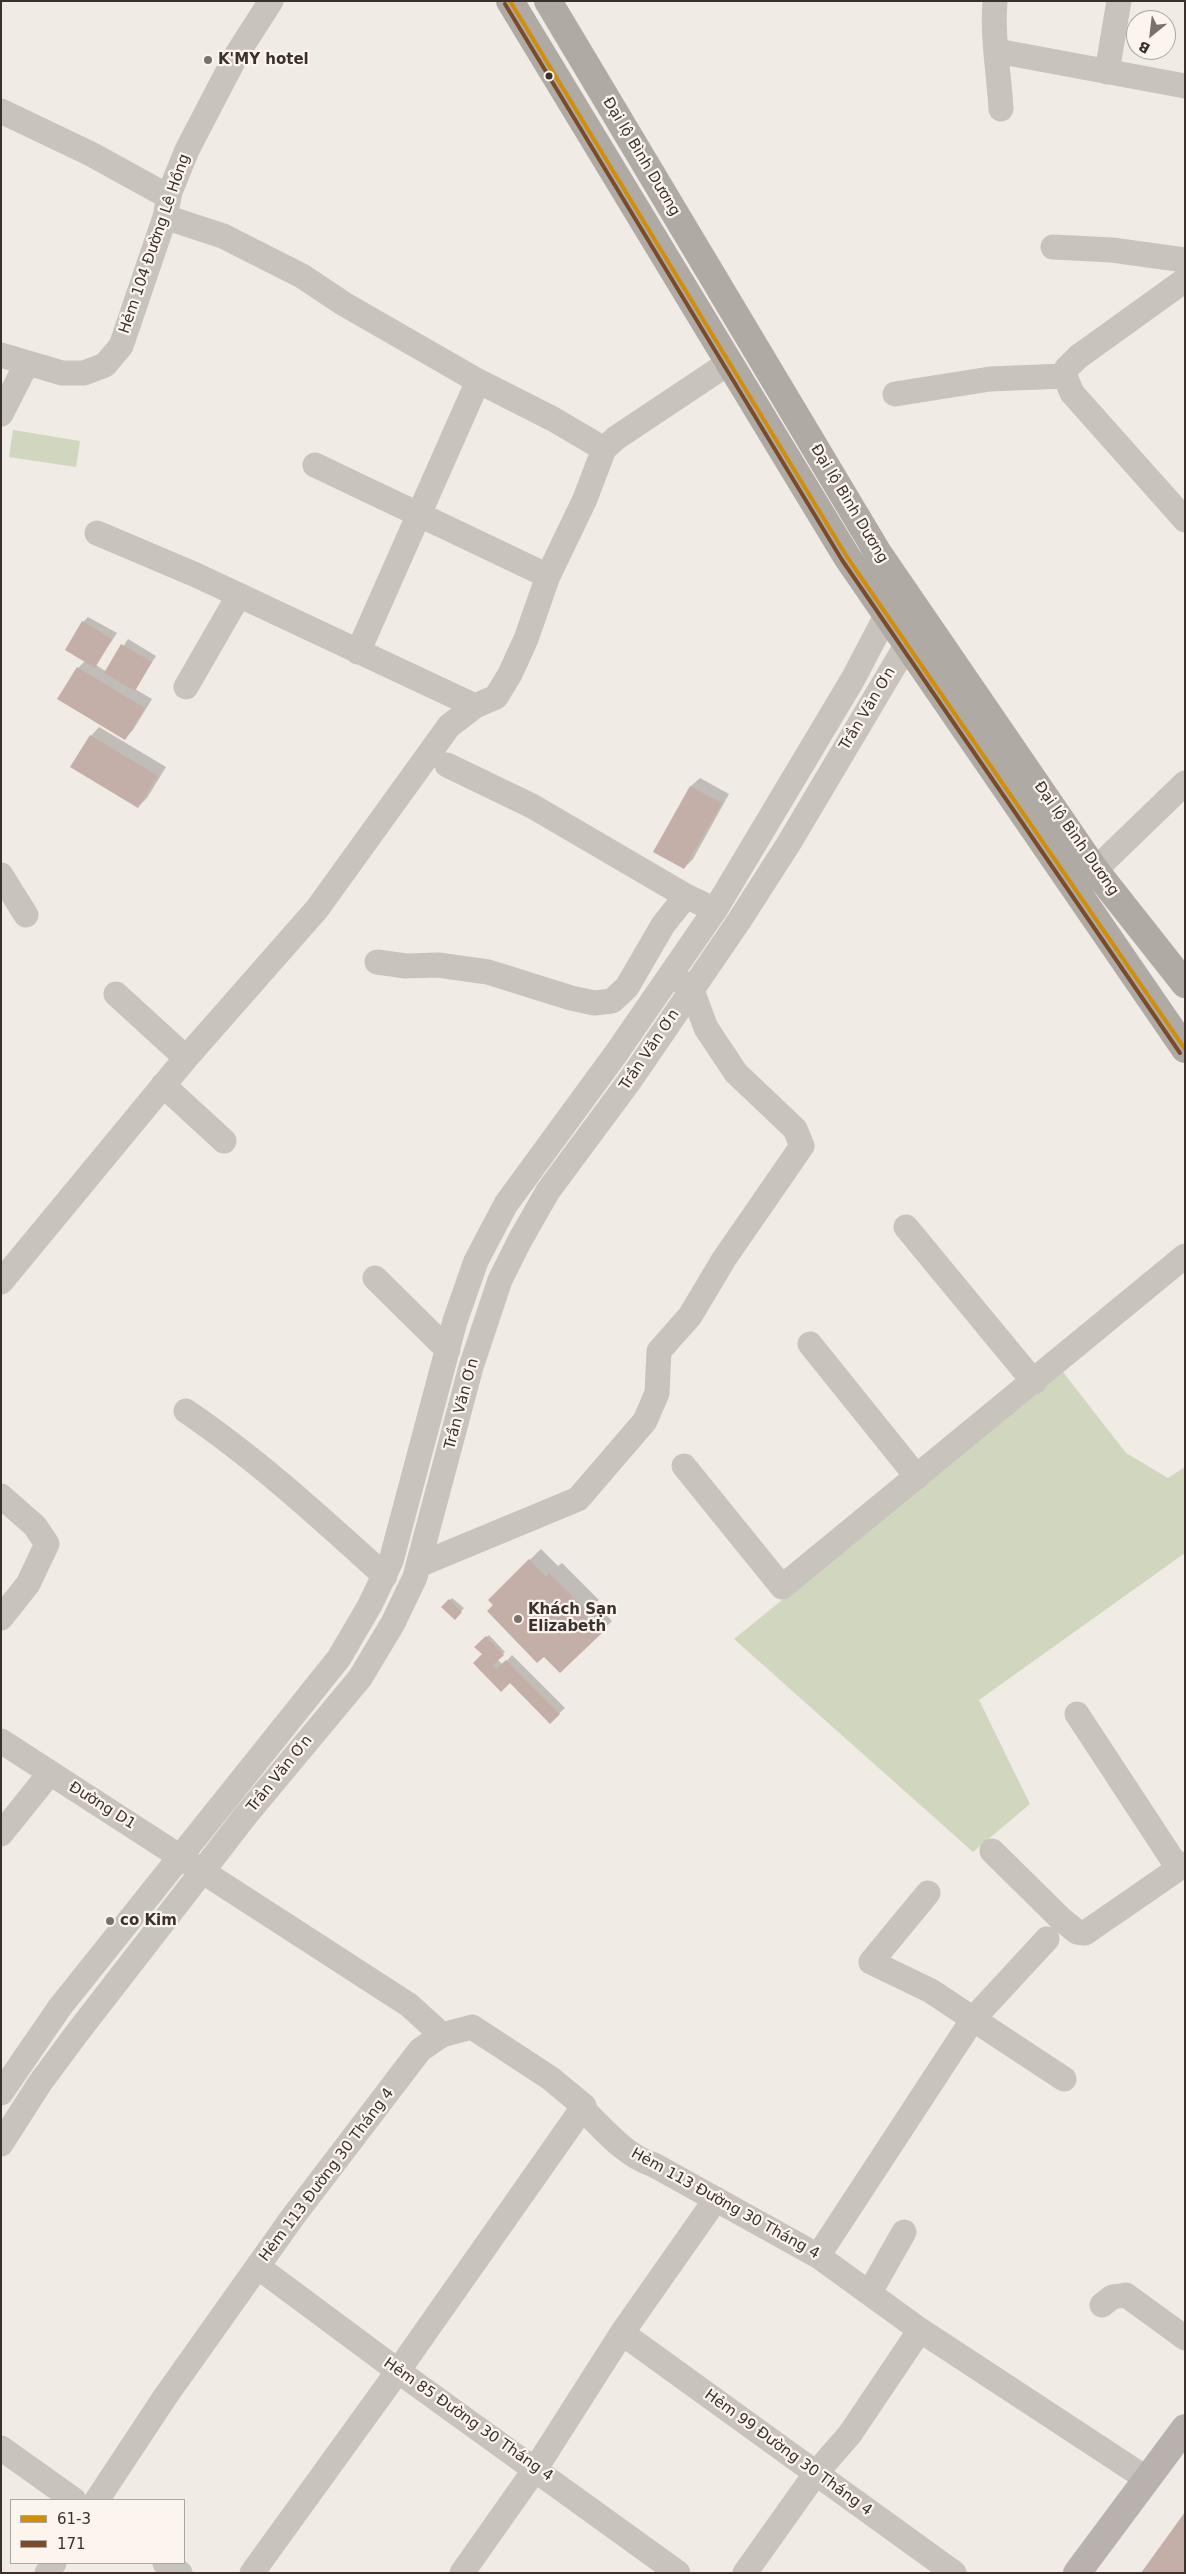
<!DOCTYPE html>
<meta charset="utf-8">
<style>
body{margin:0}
#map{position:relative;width:1186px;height:2574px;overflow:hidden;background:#f0ebe5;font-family:"DejaVu Sans",sans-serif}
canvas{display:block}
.frame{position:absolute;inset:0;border:2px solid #3b302b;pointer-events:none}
.legend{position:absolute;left:10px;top:2499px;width:175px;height:65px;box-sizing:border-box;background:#fbf5ee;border:1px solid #aea6a0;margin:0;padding:6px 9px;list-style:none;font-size:15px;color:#3b302b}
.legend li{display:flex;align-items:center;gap:10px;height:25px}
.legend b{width:25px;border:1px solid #aea6a0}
.north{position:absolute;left:1126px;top:10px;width:50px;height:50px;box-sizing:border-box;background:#fbf5ee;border:1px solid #aea6a0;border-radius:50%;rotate:209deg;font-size:14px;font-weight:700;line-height:20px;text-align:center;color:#3b302b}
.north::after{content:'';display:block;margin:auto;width:18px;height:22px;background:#7a716c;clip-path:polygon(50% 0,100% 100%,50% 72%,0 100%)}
</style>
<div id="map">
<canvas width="1186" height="2574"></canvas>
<div class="frame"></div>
<ul class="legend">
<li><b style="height:6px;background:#d18e09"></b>61-3</li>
<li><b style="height:6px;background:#7a4b2a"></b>171</li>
</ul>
<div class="north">B</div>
</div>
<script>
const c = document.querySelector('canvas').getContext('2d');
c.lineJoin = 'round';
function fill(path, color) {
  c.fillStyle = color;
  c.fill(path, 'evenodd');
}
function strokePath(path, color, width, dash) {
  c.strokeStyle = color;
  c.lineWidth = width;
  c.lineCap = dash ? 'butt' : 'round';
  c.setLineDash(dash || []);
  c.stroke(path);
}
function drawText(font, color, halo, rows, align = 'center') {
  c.font = font + ' "DejaVu Sans",sans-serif';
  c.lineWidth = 4.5;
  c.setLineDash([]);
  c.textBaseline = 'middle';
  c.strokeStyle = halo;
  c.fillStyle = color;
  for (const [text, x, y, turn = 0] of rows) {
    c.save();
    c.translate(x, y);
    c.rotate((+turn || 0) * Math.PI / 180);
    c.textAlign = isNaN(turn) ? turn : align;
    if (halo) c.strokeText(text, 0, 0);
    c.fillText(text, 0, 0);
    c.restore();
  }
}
fill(new Path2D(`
 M13 430 80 441 76 467 9 457Z
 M1063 1372 1126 1453 1168 1478 1185 1467V1553L979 1700 1030 1804 973 1852 734 1639Z`), '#d1d6bf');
fill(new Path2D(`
 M88 617 117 633 96 665 107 672 128 639 156 656 135 689 152 699 133 730 125 739 78 668 85 661 83 622Z
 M99 727 166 767 147 798 138 807 91 736Z
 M700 778 729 794 693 859 684 868 654 851 691 786Z
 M541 1549 558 1566 562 1563 599 1600 595 1603 612 1621 560 1672 489 1600Z
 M452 1598 464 1608 455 1618 443 1607Z
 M489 1635 505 1652 497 1659 503 1665 512 1655 565 1708 550 1722 510 1682 501 1690 483 1654 476 1647Z`), '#0003');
fill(new Path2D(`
 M82 621 112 639 95 668 65 650Z
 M121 644 152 662 135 691 104 673Z
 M77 667 145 708 125 740 57 699Z
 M90 735 158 776 138 808 70 767Z
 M690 786 722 803 684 869 653 852Z
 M529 1559 546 1577 549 1573 588 1612 585 1616 602 1633 560 1673 544 1657 537 1663 487 1611 493 1605 488 1600Z
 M449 1599 462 1612 455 1620 441 1607Z
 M486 1636 504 1655 493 1665 496 1669 506 1660 560 1714 550 1724 510 1683 501 1692 473 1663 482 1654 474 1647Z
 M1185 2512V2573H1141Z`), '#c3afa7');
strokePath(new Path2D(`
 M995 1C992 37 999 73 1001 109
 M997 51 1185 86
 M1107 72 1119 1
 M1 111 91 154 169 197
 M165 217 223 236 302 276 344 304 478 381 553 419 604 449 616 438 730 362
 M1053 247 1112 250 1185 260
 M1185 280 1078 357 1066 369 1065 376 1072 393 1185 520
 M1 355 62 373H84L105 365 121 346 165 217 170 192 187 150 237 54 271 1
 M895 394 990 379 1065 376
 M1 414 27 363
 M315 465 548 576
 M97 533 196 575 475 706
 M358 652 478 381
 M186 687 239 595
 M447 765 532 806 686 896
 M1095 870 1185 783
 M1 875 26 915
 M377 962 406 966 438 965 488 972 571 998 594 1003 612 1001 627 987 663 925 686 896 715 910
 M116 994 186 1058
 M163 1085 224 1141
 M906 1227 1034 1382
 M375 1278 448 1350
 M1 1282 186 1058 317 909 449 726 475 706 496 697 510 674 526 639 548 576 585 499 604 449
 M810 1344 917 1477
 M186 1411C258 1460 321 1518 385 1576
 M684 1466 782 1587 1185 1256
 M1 1496 35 1526 47 1544 28 1584 1 1618
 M419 1565 578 1499 645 1421 657 1393 659 1351 690 1316 724 1259 802 1146 795 1129 736 1073 706 1028 692 990 682 982
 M1077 1714 1178 1868
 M1 1741 409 2005 442 2035
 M1 1834 50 1773
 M992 1851 1061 1919 1077 1932 1085 1933 1185 1864
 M928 1893 871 1962 931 1991 973 2019 1047 1939
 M1 2093 60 2007 339 1658 370 1605 391 1561 455 1321 476 1261 506 1204 615 1055 715 910 853 679 886 616
 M1 2144 40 2083 77 2033 246 1815 360 1678 393 1623 415 1577 471 1367 500 1280 520 1240 548 1191 631 1079 739 921 789 843 906 646
 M818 2256 973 2019 1064 2079
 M258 2267 398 2371 678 2573
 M870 2292 904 2232
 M1102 2305 1112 2297 1126 2295 1185 2338
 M622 2333 954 2573
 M1 2448 74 2500
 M97 2500 165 2397 292 2218 420 2050 442 2035 472 2027 550 2078 584 2106 585 2111C605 2131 626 2156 654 2165L818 2256 920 2330 1147 2479
 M165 2563 180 2573
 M47 2573 54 2563
 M252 2573 398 2371 584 2106
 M462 2573 536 2468 622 2333 716 2199
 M745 2573 816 2473 850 2434 920 2330`), '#c9c3be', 25);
strokePath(new Path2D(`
 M1077 2573 1185 2428`), '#b8b1ad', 28);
strokePath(new Path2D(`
 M510 1 847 557 1185 1049
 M548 1 878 553 1095 870 1185 984`), '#afaaa4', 28);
strokePath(new Path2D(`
 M510 1 847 557 1185 1049`), '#d18e09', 4);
strokePath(new Path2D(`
 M505 4 842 560 1180 1053`), '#7a4b2a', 4);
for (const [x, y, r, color] of [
 [208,60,5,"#7a716c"],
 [549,76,4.5,"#3b302b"],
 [518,1619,5,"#7a716c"],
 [110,1921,5,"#7a716c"]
]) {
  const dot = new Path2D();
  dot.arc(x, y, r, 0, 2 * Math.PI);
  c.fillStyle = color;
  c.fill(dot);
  strokePath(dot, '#fbf5ee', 2);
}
drawText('bold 15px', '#3b302b', '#fbf5ee', [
 ["K'MY hotel",218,60],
 ["Khách Sạn",528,1610],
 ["Elizabeth",528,1627],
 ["co Kim",120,1921]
], 'left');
drawText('15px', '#3b302b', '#fbf5ee', [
 ["Đại lộ Bình Dương",641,157,59],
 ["Hẻm 104 Đường Lê Hồng",155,244,-71],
 ["Đại lộ Bình Dương",849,504,59],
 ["Trần Văn Ơn",868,709,-59],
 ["Đại lộ Bình Dương",1076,839,55],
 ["Trần Văn Ơn",650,1050,-56],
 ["Trần Văn Ơn",462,1404,-75],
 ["Trần Văn Ơn",280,1774,-51],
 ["Đường D1",102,1806,32],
 ["Hẻm 113 Đường 30 Tháng 4",327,2175,-53],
 ["Hẻm 113 Đường 30 Tháng 4",725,2204,29],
 ["Hẻm 85 Đường 30 Tháng 4",468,2420,35],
 ["Hẻm 99 Đường 30 Tháng 4",788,2453,36]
]);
</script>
